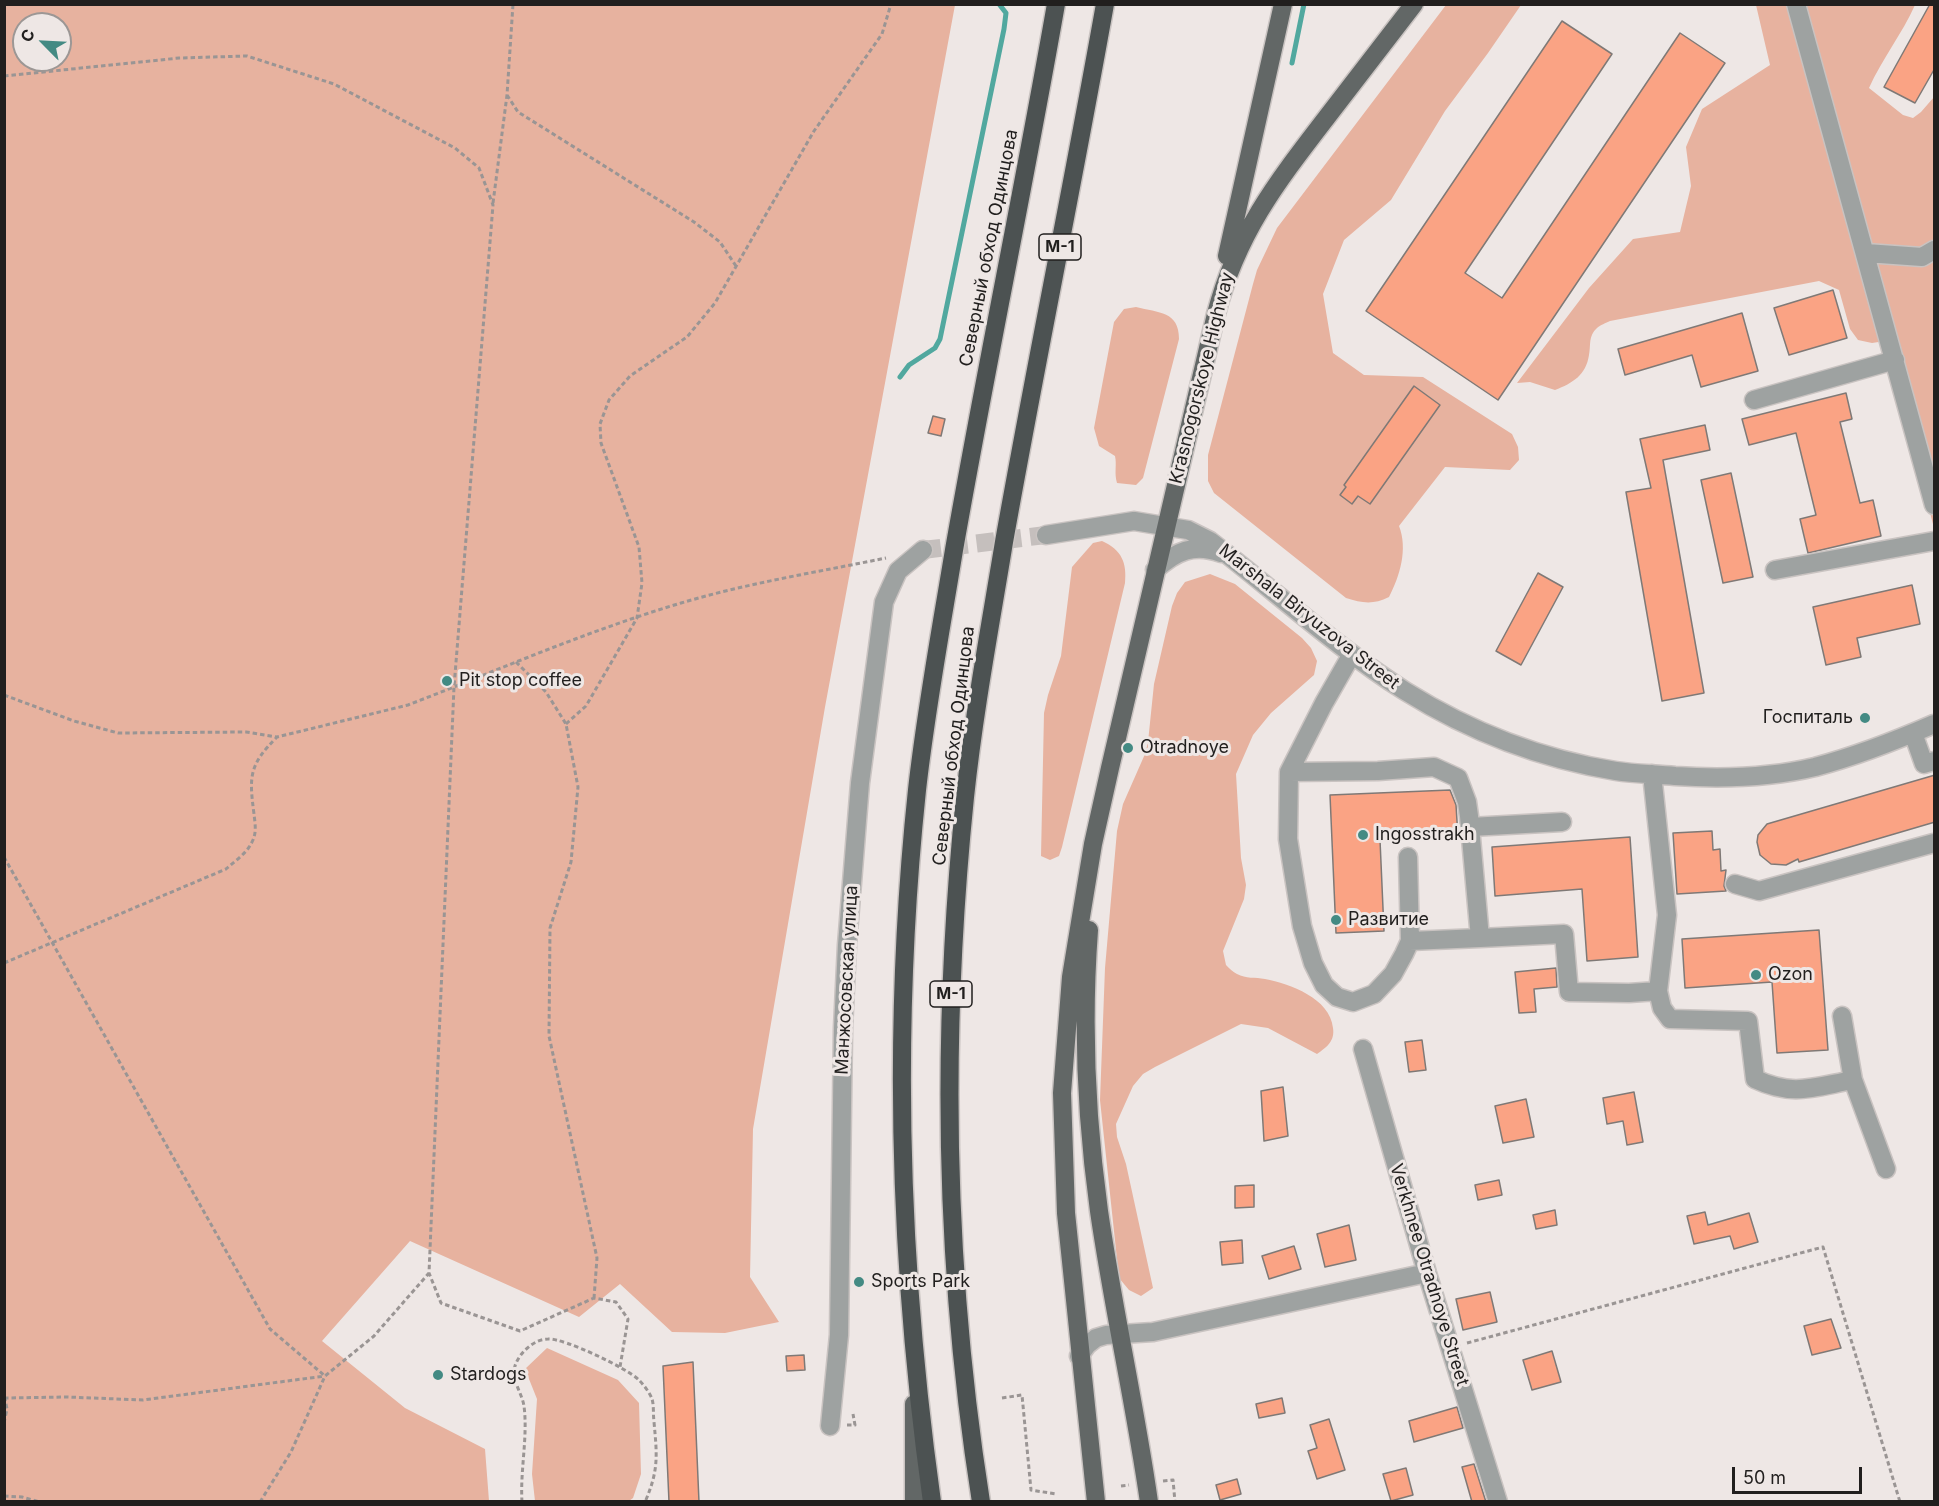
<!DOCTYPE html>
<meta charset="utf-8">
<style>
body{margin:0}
#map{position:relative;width:1939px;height:1506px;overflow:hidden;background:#eee7e5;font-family:Inter,sans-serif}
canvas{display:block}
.frame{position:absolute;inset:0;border:6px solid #211f1e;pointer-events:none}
.north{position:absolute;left:12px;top:12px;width:60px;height:60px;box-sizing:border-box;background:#eee7e5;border:2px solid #9c9795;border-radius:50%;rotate:294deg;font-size:16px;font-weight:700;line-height:24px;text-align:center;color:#211f1e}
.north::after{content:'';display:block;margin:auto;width:21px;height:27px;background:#438a83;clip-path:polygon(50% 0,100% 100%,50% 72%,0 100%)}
.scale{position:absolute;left:1732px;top:1467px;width:130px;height:27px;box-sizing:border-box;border:3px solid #211f1e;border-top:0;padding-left:8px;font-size:18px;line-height:21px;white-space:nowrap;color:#211f1e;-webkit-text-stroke:4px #eee7e5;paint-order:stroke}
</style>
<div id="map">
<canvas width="1939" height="1506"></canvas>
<div class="frame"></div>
<div class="north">С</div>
<div class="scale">50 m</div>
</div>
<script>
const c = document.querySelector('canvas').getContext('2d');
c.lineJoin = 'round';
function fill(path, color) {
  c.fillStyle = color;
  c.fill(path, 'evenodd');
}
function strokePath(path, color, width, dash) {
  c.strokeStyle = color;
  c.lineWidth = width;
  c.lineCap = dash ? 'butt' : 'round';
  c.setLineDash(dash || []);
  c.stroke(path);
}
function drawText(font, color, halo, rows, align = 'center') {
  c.font = font + ' Inter,sans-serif';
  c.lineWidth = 6;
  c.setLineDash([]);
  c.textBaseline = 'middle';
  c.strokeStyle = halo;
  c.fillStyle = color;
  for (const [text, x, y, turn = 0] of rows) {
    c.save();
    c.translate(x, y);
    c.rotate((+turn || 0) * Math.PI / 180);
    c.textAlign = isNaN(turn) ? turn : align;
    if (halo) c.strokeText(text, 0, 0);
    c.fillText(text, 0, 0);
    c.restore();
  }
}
fill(new Path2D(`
 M5 4 955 5 825 707 753 1129 750 1277 779 1322 725 1333 672 1332 620 1284 579 1317 410 1241 322 1341 405 1408 485 1449 489 1501H5ZM24 24H60V60H24Z
 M1446 5H1521L1488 53 1445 111 1391 200 1344 240 1323 294 1333 353 1364 375 1423 377 1512 434 1518 447 1519 460 1510 470 1445 467 1399 526C1408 549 1400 576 1389 597 1373 605 1362 603 1346 598L1214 493 1208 481V455L1253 284 1257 270 1277 228Z
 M1756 5H1915C1902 34 1882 59 1869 88L1903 115 1913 118 1921 112 1934 97V528L1885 341 1872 343 1858 340 1850 329 1839 290 1819 281 1610 321C1606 323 1600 325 1597 328 1588 336 1591 345 1589 355 1586 375 1573 383 1555 390L1530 382 1517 383 1589 288 1633 239 1680 232 1691 186 1686 147 1702 109 1770 65Z
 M1136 307C1159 313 1179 311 1179 339L1143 478 1136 485 1117 483C1114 473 1117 465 1115 456L1099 446 1094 428 1114 322 1124 309Z
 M1102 541C1122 550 1127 563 1125 583L1062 847 1059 856 1050 860 1041 856 1044 713 1048 695 1061 656 1072 567 1093 543Z
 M1210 574 1235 584 1302 638 1311 648 1317 661 1314 675 1271 713 1253 735 1236 774 1241 858 1246 885 1244 899 1223 951 1226 965C1229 968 1233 972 1237 974 1246 979 1255 977 1265 979 1290 984 1330 998 1333 1028 1335 1041 1327 1047 1317 1054L1268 1028 1241 1024 1155 1067 1143 1074 1133 1086 1116 1124 1117 1137 1126 1164 1153 1288 1141 1296 1129 1290 1119 1278 1100 1100 1105 968 1117 831 1123 804 1145 754 1148 742 1154 684 1172 606 1177 593 1185 582Z
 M547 1348 618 1380 639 1403 641 1474 633 1498 629 1501H535L532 1474 537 1399 525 1369Z`), '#e7b29f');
strokePath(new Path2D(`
 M1292 63 1304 4
 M900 377 909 365 935 348 940 339 1004 29 1006 13 999 4`), '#51a89f', 5);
const building = new Path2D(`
 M1930 4H1935V68L1915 103 1884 87Z
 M1562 21 1612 54 1465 273 1502 298 1680 33 1725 63 1498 400 1366 311Z
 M1833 290 1847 338 1789 355 1774 308Z
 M1742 313 1758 371 1701 387 1692 355 1625 375 1618 349Z
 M1414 386 1440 405 1370 504 1358 496 1352 504 1340 495 1346 487 1344 485Z
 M1846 393 1852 419 1840 422 1860 503 1873 500 1881 536 1808 553 1800 519 1816 515 1796 433 1749 445 1742 419Z
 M933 416 945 419 941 436 928 433Z
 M1705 425 1710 450 1663 460 1704 693 1662 701 1626 492 1651 488 1640 439Z
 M1731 473 1753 577 1723 583 1701 480Z
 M1538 573 1563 587 1521 665 1496 651Z
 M1912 585 1920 624 1857 638 1861 657 1826 665 1813 607Z
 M1935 775V822L1799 862 1798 859 1786 865 1771 864 1760 855 1757 842 1758 835 1767 824Z
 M1450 790 1456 805 1458 837 1380 840 1384 931 1336 933 1330 795Z
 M1712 831 1713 850 1720 849 1721 871 1726 870 1724 886 1726 891 1677 894 1673 833Z
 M1630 837 1638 957 1587 961 1582 889 1495 896 1492 847Z
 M1819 930 1828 1050 1777 1053 1772 982 1685 988 1682 939Z
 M1556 968 1557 987 1534 989 1536 1012 1519 1013 1515 972Z
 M1422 1040 1426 1070 1409 1072 1405 1042Z
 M1283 1087 1288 1136 1264 1141 1261 1091Z
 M1634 1092 1643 1142 1627 1145 1623 1121 1607 1124 1603 1098Z
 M1526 1099 1534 1137 1503 1143 1495 1106Z
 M1499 1180 1502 1195 1478 1200 1475 1185Z
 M1254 1185V1207L1235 1208V1186Z
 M1555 1210 1557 1225 1536 1229 1533 1215Z
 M1705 1212 1708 1225 1749 1213 1758 1242 1734 1249 1730 1236 1694 1244 1687 1216Z
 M1349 1225 1356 1260 1325 1267 1317 1234Z
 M1242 1240 1243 1263 1222 1265 1220 1242Z
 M1294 1246 1301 1269 1269 1279 1262 1256Z
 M1490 1292 1497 1322 1463 1330 1456 1299Z
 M1831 1319 1841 1348 1812 1355 1804 1326Z
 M1552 1351 1561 1382 1532 1390 1523 1360Z
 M804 1355 805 1370 787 1371 786 1356Z
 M693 1362 699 1502H669L663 1366Z
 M1282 1398 1285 1413 1259 1418 1256 1404Z
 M1457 1407 1463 1428 1414 1442 1409 1421Z
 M1329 1419 1345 1470 1317 1479 1308 1451 1317 1448 1310 1425Z
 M1474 1464 1486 1502H1472L1462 1467Z
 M1406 1468 1413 1495 1391 1501 1383 1474Z
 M1237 1479 1241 1494 1220 1500 1216 1485Z`);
fill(building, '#faa384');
strokePath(building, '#7f7976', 1.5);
strokePath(new Path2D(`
 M923 550 1046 535`), '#c5bfbd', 18, [18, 9]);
const minor = new Path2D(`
 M1796 4 1934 505
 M1866 253 1922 257 1934 250
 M1754 400 1895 360
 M1046 535 1134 521 1188 530 1210 541C1274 590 1337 648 1405 691 1469 731 1541 759 1616 771 1635 774 1655 774 1675 776 1721 779 1769 778 1815 767 1856 756 1895 741 1934 724
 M1155 570C1176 551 1194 543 1221 553
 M1775 570 1934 541
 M1352 654 1324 703 1289 772 1288 839 1302 926 1313 963 1324 985 1337 997 1353 1002 1374 994 1393 974 1404 954 1410 941 1408 857
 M1913 733 1924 764 1934 761
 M1289 772 1378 771 1434 767 1458 778 1467 802 1469 816 1480 938 1410 941
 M1652 774 1667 915 1658 991
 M1470 827 1562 822
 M1735 884 1759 891 1934 843
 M1480 938 1564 934 1569 992 1629 993 1658 991 1662 1008 1670 1019 1748 1021 1755 1079C1793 1097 1814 1087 1853 1080L1886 1169
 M1842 1016 1853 1080
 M1363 1049 1427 1273 1498 1502
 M1079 1356 1087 1345 1096 1338 1106 1335 1153 1332 1427 1273
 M830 1426 839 1335 843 1028 847 945 860 783 884 602 898 571 923 550`);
const major = new Path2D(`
 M1227 256 1283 4
 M1089 930C1082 1024 1086 1117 1099 1211 1113 1308 1135 1404 1149 1502
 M914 1404V1502
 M1096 1502 1066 1213 1062 1093 1071 977 1093 844 1110 768 1216 314C1237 233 1277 182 1327 117 1356 79 1385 42 1414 4`);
const highway = new Path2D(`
 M932 1502C899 1266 892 1026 917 790 926 709 941 629 954 550 986 367 1024 187 1056 4
 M981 1502C944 1269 941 1031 965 797 974 712 990 627 1004 542 1036 362 1073 184 1105 4`);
strokePath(minor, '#c9c3c1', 21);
strokePath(major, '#c9c3c1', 21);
strokePath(highway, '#c9c3c1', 21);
strokePath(new Path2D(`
 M4 76 179 58 247 56 334 84 455 148 479 168 493 205 454 687C528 657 604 626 681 603 748 583 818 572 886 558
 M507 95 518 112 694 222 720 242 736 266
 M493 203 507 95 513 4
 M516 662 546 692 566 724 578 787 571 862 550 928 549 1036 597 1258 594 1298
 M4 695 74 721 118 733 246 732 277 737
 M566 724 586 706 637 618 642 583 639 547 601 443 600 424 609 400 630 376 687 337 715 303 814 131 882 34 891 4
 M4 857 270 1329 325 1376
 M4 963 226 869C235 861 247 853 252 842 257 833 255 823 254 814 249 776 249 765 277 737L408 705 454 687 429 1273 441 1303 520 1331 594 1298 616 1302 628 1319 620 1367
 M1467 1343 1823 1247 1900 1502
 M4 1398 67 1397 143 1400 325 1376
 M1002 1398 1022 1395 1031 1490 1056 1494
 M4 1423 7 1409 5 1399
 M847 1425H855L853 1414
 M1163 1481 1173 1480 1175 1502
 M1121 1486 1129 1485
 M4 1496 22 1497 40 1502
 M260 1502 291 1452 325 1376 374 1336 429 1273
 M522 1502C520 1470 528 1437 524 1406 522 1393 511 1380 515 1366 519 1353 534 1339 548 1339 564 1338 627 1368 639 1380 643 1384 650 1393 652 1399 654 1405 653 1414 654 1422 657 1455 659 1470 645 1502`), '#9a9594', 3, [4.5, 3]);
strokePath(minor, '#9ea2a1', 18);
strokePath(major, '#626766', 18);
strokePath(highway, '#4c5252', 18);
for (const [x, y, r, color] of [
 [447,681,6,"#438a83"],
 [1865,718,6,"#438a83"],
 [1128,748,6,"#438a83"],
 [1363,835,6,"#438a83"],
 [1336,920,6,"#438a83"],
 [1756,975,6,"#438a83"],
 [859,1282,6,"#438a83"],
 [438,1375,6,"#438a83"]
]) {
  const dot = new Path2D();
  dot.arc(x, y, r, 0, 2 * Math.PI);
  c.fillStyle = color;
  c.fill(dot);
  strokePath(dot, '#eee7e5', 2);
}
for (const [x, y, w] of [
 [1060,247,42],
 [951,994,42]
]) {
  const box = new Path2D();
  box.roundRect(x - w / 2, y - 13, w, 26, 4.5);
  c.fillStyle = '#eee7e5';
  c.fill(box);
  strokePath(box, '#211f1e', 1.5);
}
drawText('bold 16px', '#211f1e', null, [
 ["М-1",1060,247],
 ["М-1",951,994]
]);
drawText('18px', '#211f1e', '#eee7e5', [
 ["Северный обход Одинцова",989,248,-79],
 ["Krasnogorskoye Highway",1202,378,-76],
 ["Marshala Biryuzova Street",1309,617,38],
 ["Северный обход Одинцова",954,746,-83],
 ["Манжосовская улица",847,980,-87],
 ["Verkhnee Otradnoye Street",1429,1275,73]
]);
drawText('18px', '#211f1e', '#eee7e5', [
 ["Pit stop coffee",459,681],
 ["Госпиталь",1853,718,"right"],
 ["Otradnoye",1140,748],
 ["Ingosstrakh",1375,835],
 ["Развитие",1348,920],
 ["Ozon",1768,975],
 ["Sports Park",871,1282],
 ["Stardogs",450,1375]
], 'left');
</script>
